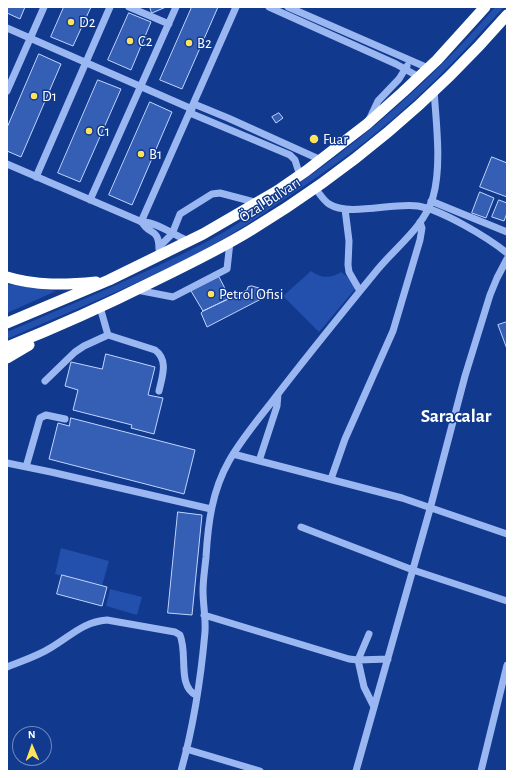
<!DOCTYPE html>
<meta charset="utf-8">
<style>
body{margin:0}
#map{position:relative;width:514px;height:778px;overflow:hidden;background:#11398d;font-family:"Alegreya Sans",sans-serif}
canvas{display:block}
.frame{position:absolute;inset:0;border:8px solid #fff;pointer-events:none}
.north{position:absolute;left:12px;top:726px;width:40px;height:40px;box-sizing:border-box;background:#11398d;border:1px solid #7088bb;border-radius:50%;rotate:358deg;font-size:11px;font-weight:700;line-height:16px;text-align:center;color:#fff}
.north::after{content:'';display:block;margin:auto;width:14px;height:18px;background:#ffe35b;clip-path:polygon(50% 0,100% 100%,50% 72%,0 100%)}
</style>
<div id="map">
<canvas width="514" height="778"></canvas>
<div class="frame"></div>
<div class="north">N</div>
</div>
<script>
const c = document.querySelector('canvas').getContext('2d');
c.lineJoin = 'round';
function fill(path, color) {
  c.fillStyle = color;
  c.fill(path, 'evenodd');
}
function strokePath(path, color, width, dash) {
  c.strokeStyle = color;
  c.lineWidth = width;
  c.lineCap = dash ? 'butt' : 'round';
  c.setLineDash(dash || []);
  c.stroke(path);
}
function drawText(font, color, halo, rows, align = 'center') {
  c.font = font + ' "Alegreya Sans",sans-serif';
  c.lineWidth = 3;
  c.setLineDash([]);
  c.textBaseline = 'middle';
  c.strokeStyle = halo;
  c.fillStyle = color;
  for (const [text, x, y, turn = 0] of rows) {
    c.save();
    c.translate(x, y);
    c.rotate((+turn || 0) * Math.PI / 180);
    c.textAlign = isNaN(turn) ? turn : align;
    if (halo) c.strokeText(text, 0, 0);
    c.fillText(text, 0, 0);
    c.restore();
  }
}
fill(new Path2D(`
 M495 7H504C475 39 445 72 413 101 373 138 329 170 283 200 256 219 228 237 198 253 136 285 71 311 7 339V332C74 303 143 275 208 241 230 229 251 215 273 201 355 147 431 82 495 7Z
 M311 271C320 278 331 279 341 272L349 278 356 288 319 332 283 296Z
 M7 284 56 291 7 313Z
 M61 548 109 561 102 586 55 574Z
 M110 589 142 597 137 615 106 606Z`), '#2350ad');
const building = new Path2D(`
 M7 7H25L20 19 7 13Z
 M64 7H91L73 46 51 37Z
 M150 7H166L152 13Z
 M192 7H218L182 89 160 80Z
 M129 13 151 22 131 70 108 60Z
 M39 54 61 64 21 157 7 151V128Z
 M98 80 121 89 80 182 58 173Z
 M150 102 172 112 132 205 109 195Z
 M279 113 283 118 276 123 272 117Z
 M492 157 507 163V197L480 187Z
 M480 192 494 198 486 218 472 213Z
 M499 200 507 203V213L504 221 492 217Z
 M219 277 230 298 203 311 191 291Z
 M252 286 259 288 261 299 207 327 201 313 203 311 247 290 248 287Z
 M507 322V349L498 325Z
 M106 354 155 367 148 395 163 398 154 434 131 428 132 425 73 410 78 390 65 386 71 362 102 369Z
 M71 418 195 450 184 494 49 459 58 423 69 426Z
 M178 512 202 515 192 615 168 613Z
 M62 575 107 587 102 606 57 594Z`);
fill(building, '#345fb5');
strokePath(building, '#c1d5fd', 1);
strokePath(new Path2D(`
 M129 7 169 24
 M269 7 396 64 419 77
 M288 7 428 68
 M7 28 192 109
 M7 91 44 7
 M194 104 228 118 321 160
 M190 113 290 155 295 160 300 176
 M369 120 378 101 399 79 407 66
 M7 164 142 222C155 221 176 236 188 241
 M36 177 110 7
 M315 188C320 194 323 200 329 204 349 217 394 202 418 206 442 210 487 237 507 253
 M90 200 176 7
 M431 201 507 232
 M345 209 349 241 348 265 349 272 360 291
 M141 222 236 7
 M142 222C148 235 159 227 159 249
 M159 247 172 234 180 214 212 194 220 193 258 203
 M137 290 173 297 227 269 230 242
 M108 335 155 350C169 360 162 377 159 391
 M45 381 75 352 84 346 108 335 100 307
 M233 454 402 498 507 534
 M259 461 277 406 278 394
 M7 463 51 472 211 509
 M26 467 40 418 46 415 65 419
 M331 479 345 439 393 331 420 240 422 228 420 222
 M301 527 413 570 507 601
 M204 615 349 659 358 660 388 659
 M369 634 358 660 364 687 374 707
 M7 667C22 661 38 656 52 647 72 635 83 622 107 620L175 632 180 635C188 654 177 686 196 695
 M186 749 260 771
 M181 771C193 728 201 677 205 632 206 619 203 605 203 591 203 579 205 568 206 557 208 523 212 491 229 461 241 440 256 422 271 403 306 357 342 313 378 269 397 246 424 227 433 197 442 166 436 122 434 90
 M356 771 430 509 465 376 490 295 497 278 507 259
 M481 771 507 665`), '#9ab7f2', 7);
strokePath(new Path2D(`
 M7 277C36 286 66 285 96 282
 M7 323 109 280 203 234 277 191 306 171 367 124 403 92 437 60 485 7
 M7 347C57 327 106 305 154 281 187 265 220 249 251 230 347 172 434 99 507 15
 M7 358 29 345`), '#fff', 11);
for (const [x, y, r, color] of [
 [71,22,4,"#ffe35b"],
 [130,41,4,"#ffe35b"],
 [189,43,4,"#ffe35b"],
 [34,96,4,"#ffe35b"],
 [89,131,4,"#ffe35b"],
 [314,139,5,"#ffe35b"],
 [141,154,4,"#ffe35b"],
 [211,294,4,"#ffe35b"]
]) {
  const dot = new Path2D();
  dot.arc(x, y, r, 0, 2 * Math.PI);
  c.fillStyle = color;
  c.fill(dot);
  strokePath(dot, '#11398d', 1.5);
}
drawText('15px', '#fff', '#11398d', [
 ["D2",79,22],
 ["C2",138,41],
 ["B2",197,43],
 ["D1",42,96],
 ["C1",97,131],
 ["Fuar",323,139],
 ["B1",149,154],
 ["Petrol Ofisi",219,294]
], 'left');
drawText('15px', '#fff', '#11398d', [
 ["Özal Bulvarı",270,200,-33]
]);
drawText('bold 19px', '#fff', '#11398d', [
 ["Saracalar",456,416]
]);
</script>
